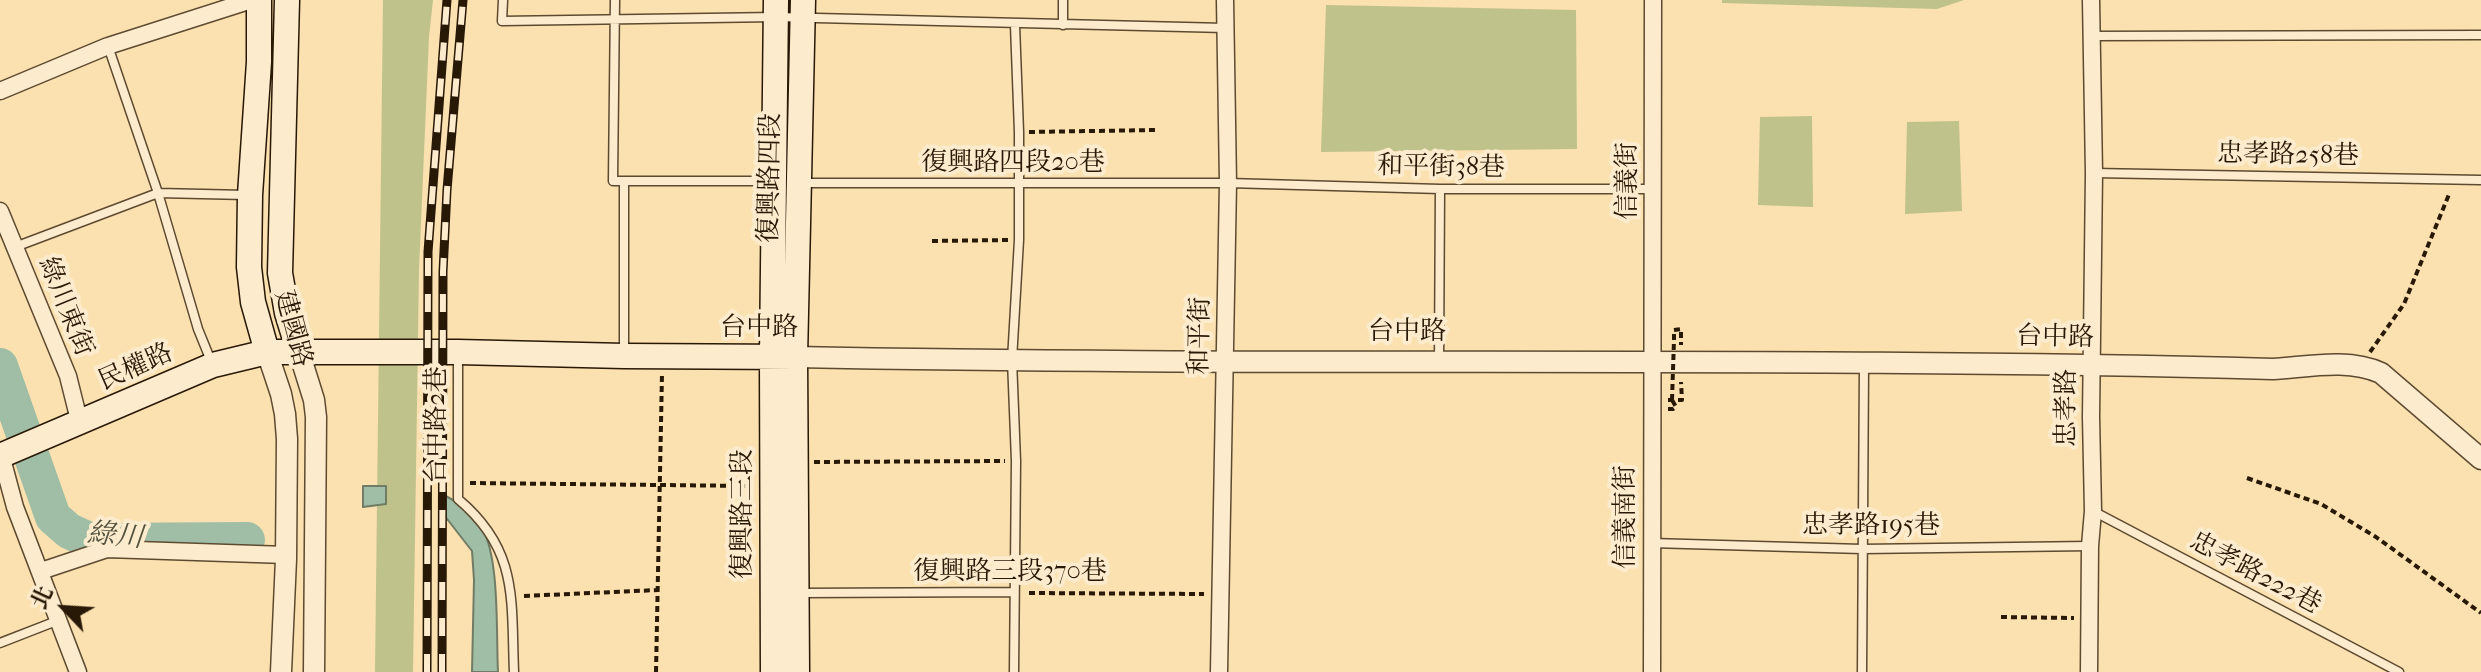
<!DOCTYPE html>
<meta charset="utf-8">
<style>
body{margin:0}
#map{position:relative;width:2481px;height:672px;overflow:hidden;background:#fbe0b0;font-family:"IM FELL French Canon","Noto Serif TC",serif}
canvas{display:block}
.north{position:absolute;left:24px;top:568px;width:80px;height:80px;-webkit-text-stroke:6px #fcebcc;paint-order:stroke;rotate:295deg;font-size:22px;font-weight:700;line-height:32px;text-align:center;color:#281806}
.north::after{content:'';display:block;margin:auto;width:28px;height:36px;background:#281806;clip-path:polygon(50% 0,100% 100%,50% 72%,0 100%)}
</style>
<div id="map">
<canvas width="2481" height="672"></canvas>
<div class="north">北</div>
</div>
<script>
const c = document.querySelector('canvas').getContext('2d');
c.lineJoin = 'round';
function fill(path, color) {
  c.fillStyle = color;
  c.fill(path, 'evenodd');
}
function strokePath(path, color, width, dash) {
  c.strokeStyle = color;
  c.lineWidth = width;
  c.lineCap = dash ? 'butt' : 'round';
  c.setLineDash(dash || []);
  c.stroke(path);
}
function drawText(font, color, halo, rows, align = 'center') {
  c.font = font + ' "IM FELL French Canon","Noto Serif TC",serif';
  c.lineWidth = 8;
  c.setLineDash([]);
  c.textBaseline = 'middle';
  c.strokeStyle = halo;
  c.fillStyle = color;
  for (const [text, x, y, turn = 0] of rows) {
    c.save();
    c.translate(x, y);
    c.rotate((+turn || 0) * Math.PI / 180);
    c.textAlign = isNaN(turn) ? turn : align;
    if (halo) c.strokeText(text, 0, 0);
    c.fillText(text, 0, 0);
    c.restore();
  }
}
fill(new Path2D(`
 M383 0H433L429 37 419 269 413 672H375Z
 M1722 0H1964L1937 9 1722 3Z
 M1326 5 1576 10 1577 149 1321 152Z
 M1812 116 1813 207 1758 205 1760 117Z
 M1959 121 1962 211 1905 214 1907 122Z`), '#bfc28b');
const water = new Path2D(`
 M363 486H386V504L363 507Z
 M444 495C457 502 475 514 482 528 500 558 496 635 498 672H472L474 580 472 551 444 515Z`);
fill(water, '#a0bea6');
strokePath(water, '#707c66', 2);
strokePath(new Path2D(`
 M0 366 53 517 69 531 91 541 247 540`), '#a0bea6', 36);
const service = new Path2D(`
 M503 0 502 21 776 17 1225 28
 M615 0 613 181H771
 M1063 0V25
 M2091 36 2481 35
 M108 46 158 193 198 329 211 361
 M2094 173 2481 180
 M803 183H1228L1440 189H1653
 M15 247 158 193 246 195
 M624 351V181
 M458 354V499C519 550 511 600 514 672
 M1439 360 1440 189
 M2093 511 2399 672
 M1651 543 1862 549 2090 546
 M799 593 1014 592
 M0 643 59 620
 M1014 672 1016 461 1012 360 1019 240V132L1015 25
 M1862 672 1864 365`);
const minor = new Path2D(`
 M0 91 108 46 252 0
 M0 211 68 376 80 424
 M0 451 15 507 78 672
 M41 571 107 549 286 555
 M1219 672 1228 183 1225 0
 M1652 672 1653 0
 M2089 672 2090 546 2093 511 2091 417 2094 173 2091 0`);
const tertiary = new Path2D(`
 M267 352 281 394 285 414 287 439 286 559 281 672
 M299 352 314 400 316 417 314 672
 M795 357C1288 367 1781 356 2273 369 2308 367 2348 358 2381 373L2481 459`);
const secondary = new Path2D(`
 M259 0V62L250 195 249 267 253 302 267 352
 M287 0 280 273 287 313 299 352
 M0 456 213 365 267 352H458L624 356 795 357
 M773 672 772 357 776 0
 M797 672 795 357 803 0`);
strokePath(service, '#5d4a30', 11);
strokePath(minor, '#5d4a30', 19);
strokePath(tertiary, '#5d4a30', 23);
strokePath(secondary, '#281806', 27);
strokePath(new Path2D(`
 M1029 132 1155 130
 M932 241 1008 240
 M1674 340V330L1681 329V345
 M2370 352 2404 304 2450 192
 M1668 400H1682L1681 382
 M1668 409H1673L1676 407 1672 400
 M814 462 1005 461
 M2247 478 2321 504 2376 537 2481 613
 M470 483 753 486
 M1029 593 1204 594
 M524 596 658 590
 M2001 617 2074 618
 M656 672 662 374`), '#281806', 4, [6, 4]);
strokePath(service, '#fcebcc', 8);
strokePath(minor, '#fcebcc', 16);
strokePath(tertiary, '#fcebcc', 20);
strokePath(secondary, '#fcebcc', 24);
const rail = new Path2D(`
 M427 672 428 252 447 0
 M442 672 443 272 447 190 463 0`);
strokePath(rail, '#281806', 9);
strokePath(rail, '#fcebcc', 6, [18]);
strokePath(new Path2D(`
 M1672 400 1674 340`), '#281806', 4, [6, 4]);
drawText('26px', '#281806', '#fcebcc', [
 ["忠孝路258巷",2288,156,1],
 ["復興路四段20巷",1013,164],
 ["和平街38巷",1441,168,1],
 ["復興路四段",771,178,-89],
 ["信義街",1629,181,-90],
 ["綠川東街",65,307,68],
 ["建國路",292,329,75],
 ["台中路",759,329],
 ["台中路",1407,333],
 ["和平街",1201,336,-89],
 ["台中路",2055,338,1],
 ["民權路",136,368,-24],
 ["忠孝路",2068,408,-90],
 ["台中路2巷",438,425,-90],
 ["復興路三段",744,514,-90],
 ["信義南街",1627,517,-90],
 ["忠孝路195巷",1871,527],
 ["復興路三段370巷",1010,573],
 ["忠孝路222巷",2255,574,28]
]);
drawText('italic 28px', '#52523e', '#fcebcc', [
 ["綠川",115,537,5]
]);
</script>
